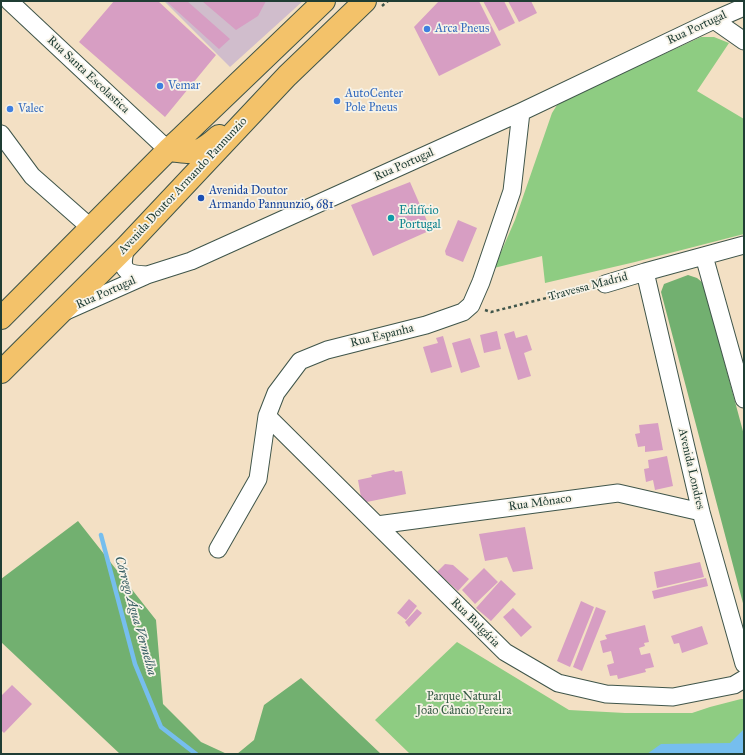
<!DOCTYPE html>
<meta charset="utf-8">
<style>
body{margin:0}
#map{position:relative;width:745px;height:755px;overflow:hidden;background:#f3e0c4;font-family:"IM FELL Great Primer",serif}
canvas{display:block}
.frame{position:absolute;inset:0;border:2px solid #1f3d34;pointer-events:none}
</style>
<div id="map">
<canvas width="745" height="755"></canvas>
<div class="frame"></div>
</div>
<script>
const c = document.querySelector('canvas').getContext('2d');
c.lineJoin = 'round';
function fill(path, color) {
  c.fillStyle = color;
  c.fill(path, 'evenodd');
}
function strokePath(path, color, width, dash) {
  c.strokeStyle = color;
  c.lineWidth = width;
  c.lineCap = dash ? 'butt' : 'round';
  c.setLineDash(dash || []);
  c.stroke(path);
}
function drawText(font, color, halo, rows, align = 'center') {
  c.font = font + ' "IM FELL Great Primer",serif';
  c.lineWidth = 3.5;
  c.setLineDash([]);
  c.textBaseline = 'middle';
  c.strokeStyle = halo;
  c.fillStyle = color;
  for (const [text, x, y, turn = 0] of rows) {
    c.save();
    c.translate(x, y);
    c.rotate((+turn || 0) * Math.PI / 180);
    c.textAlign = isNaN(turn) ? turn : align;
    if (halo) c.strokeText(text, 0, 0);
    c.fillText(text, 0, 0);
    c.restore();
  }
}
fill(new Path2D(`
 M164 1H303L230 67Z`), '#d0bdcc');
fill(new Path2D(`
 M701 37H714L729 43 697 91 744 119V234L635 262 545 283 542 256 494 268 515 220 534 165 552 113 557 105 564 100Z
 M457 642 569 710 625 713H692L710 707 741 699H744V754H410L375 720Z`), '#8ecc82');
fill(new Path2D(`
 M688 275 697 278 703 283 744 435V607L661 292 664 284Z
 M78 521 156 620 163 704 201 742 227 754H120L1 642V579Z
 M301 678 381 754H237L254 740 264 705Z`), '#72b070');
fill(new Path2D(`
 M744 729V754H647L661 744 730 743Z`), '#76beee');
strokePath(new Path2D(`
 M101 535 135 664 161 727 196 754`), '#76beee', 4.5);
fill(new Path2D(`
 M114 1H158L216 55 165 117 79 42Z
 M166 1H187L230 39 219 49Z
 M202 1H266L258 16 236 30Z
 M439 1H479L501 45 439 76 414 27Z
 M483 1H504L515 23 499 31Z
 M508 1H531L537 13 519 22Z
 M410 182 431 230 373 256 351 205Z
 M458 220 477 228 463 262 446 255 445 251Z
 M497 331 501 349 484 353 480 335Z
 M514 331 516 338 527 335 532 350 524 353 531 376 518 380 504 334Z
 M443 336 452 367 431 373 423 347 438 343 436 338Z
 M470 338 480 367 461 373 452 343Z
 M658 423 663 450 645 452V446L638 447 635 434 640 433 639 425Z
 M667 456 673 486 655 490 653 480 646 482 644 469 649 468 648 460Z
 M394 470 395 472 402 471 406 494 362 503 358 480 372 477 371 475Z
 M525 527 533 569 513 572 507 557 485 561 479 534Z
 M700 562 704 577 657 588 654 572Z
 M445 564 453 565 469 579 458 591 437 572Z
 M484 568 498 582 475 604 462 590Z
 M706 578 708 586 654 599 652 591Z
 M501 580 516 594 491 621 476 608Z
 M409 599 417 606 406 620 397 613Z
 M581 601 594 607 570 667 557 661Z
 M596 607 606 611 582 671 573 667Z
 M513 608 532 627 521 637 503 617Z
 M417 609 422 613 409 627 405 622Z
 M645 625 649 642 644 643 645 646 639 648 641 655 650 653 654 667 645 669 646 672 618 679 617 675 610 676 607 665 614 663 611 651 603 653 600 641 607 639 605 635Z
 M702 626 708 644 682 653 679 643 674 644 671 636Z
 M12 685 32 704 4 733 1 730V696Z`), '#d79ec3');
const minor = new Path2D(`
 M9 1 168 150
 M714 20 744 41
 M1 134 32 176 91 228
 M126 247C120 270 124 274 147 275
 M704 256 744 399
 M645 272 701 512 744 664
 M605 284 645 272 744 245
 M66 311 147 275 191 261 521 112 714 20 744 7
 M267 416 505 652 558 683 606 694 673 697 734 685 744 679
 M377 525 618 493 701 512
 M218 549 258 479 267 416 276 393 300 361 327 350 426 325 463 312 471 305 481 282 512 191 521 112`);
const major = new Path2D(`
 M168 150C195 153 198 155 219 136
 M1 318 168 150 179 140 324 1
 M1 372 126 247 287 76 365 1`);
strokePath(minor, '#3f554a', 19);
strokePath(major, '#3f554a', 24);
strokePath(new Path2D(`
 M382 6 388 1
 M485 310 491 312 590 287`), '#3f554a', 2.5, [3, 3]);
strokePath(minor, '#fff', 17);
strokePath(major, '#f3c26a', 22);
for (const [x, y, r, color] of [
 [427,29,4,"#3f7fe0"],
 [160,86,4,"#3f7fe0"],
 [337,101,4,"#3f7fe0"],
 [10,109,4,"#3f7fe0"],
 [201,198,4,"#1a4fb4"],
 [391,218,4,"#0f9aa8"]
]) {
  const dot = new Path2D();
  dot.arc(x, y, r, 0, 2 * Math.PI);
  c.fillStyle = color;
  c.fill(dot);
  strokePath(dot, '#f7f3e8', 1.5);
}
drawText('12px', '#1f3d34', '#f7f3e8', [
 ["Rua Portugal",697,28,-25],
 ["Rua Santa Escolastica",88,75,43],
 ["Rua Portugal",404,165,-24],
 ["Avenida Doutor Armando Pannunzio",183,186,-47],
 ["Travessa Madrid",588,287,-15],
 ["Rua Portugal",106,293,-24],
 ["Rua Espanha",382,336,-14],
 ["Avenida Londres",691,469,77],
 ["Rua Mônaco",540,503,-8],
 ["Rua Bulgária",475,623,45]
]);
drawText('12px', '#366cbe', '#f7f3e8', [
 ["Arca Pneus",435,29],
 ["Vemar",168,86],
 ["AutoCenter",345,94],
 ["Pole Pneus",345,108],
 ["Valec",18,109]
], 'left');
drawText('12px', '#164399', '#f7f3e8', [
 ["Avenida Doutor",209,191],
 ["Armando Pannunzio, 681",209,205]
], 'left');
drawText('12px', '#0d838f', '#f7f3e8', [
 ["Edifício",399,211],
 ["Portugal",399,225]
], 'left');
drawText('12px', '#355a44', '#f7f3e8', [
 ["Parque Natural",464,697],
 ["João Câncio Pereira",464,711]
]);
drawText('italic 13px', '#355d62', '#f7f3e8', [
 ["Córrego Água Vermelha",135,616,74]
]);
</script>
